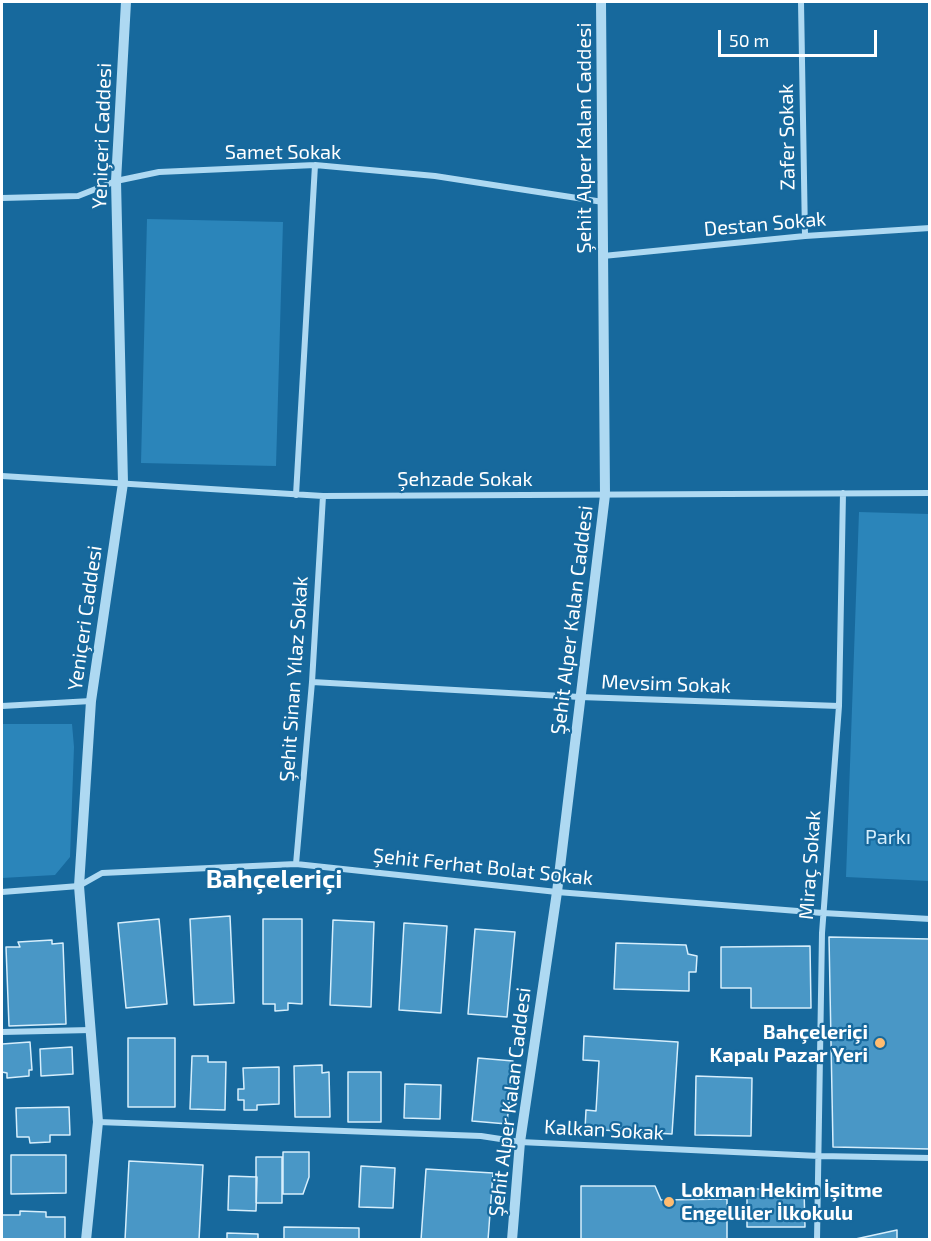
<!DOCTYPE html>
<meta charset="utf-8">
<style>
body{margin:0}
#map{position:relative;width:931px;height:1241px;overflow:hidden;background:#17699d;font-family:"Exo 2",sans-serif}
canvas{display:block}
.frame{position:absolute;inset:0;border:3px solid #fff;pointer-events:none}
.scale{position:absolute;left:718px;top:30px;width:159px;height:27px;box-sizing:border-box;border:3px solid #fff;border-top:0;padding-left:8px;font-size:18px;line-height:21px;white-space:nowrap;color:#fff;-webkit-text-stroke:4px #17699d;paint-order:stroke}
</style>
<div id="map">
<canvas width="931" height="1241"></canvas>
<div class="frame"></div>
<div class="scale">50 m</div>
</div>
<script>
const c = document.querySelector('canvas').getContext('2d');
c.lineJoin = 'round';
function fill(path, color) {
  c.fillStyle = color;
  c.fill(path, 'evenodd');
}
function strokePath(path, color, width, dash) {
  c.strokeStyle = color;
  c.lineWidth = width;
  c.lineCap = dash ? 'butt' : 'round';
  c.setLineDash(dash || []);
  c.stroke(path);
}
function drawText(font, color, halo, rows, align = 'center') {
  c.font = font + ' "Exo 2",sans-serif';
  c.lineWidth = 4.5;
  c.setLineDash([]);
  c.textBaseline = 'middle';
  c.strokeStyle = halo;
  c.fillStyle = color;
  for (const [text, x, y, turn = 0] of rows) {
    c.save();
    c.translate(x, y);
    c.rotate((+turn || 0) * Math.PI / 180);
    c.textAlign = isNaN(turn) ? turn : align;
    if (halo) c.strokeText(text, 0, 0);
    c.fillText(text, 0, 0);
    c.restore();
  }
}
fill(new Path2D(`
 M147 219 283 222 276 466 141 463Z
 M859 512 929 514V881L846 877Z
 M2 724H72L74 747 70 857 55 875 2 878Z`), '#2b85ba');
const building = new Path2D(`
 M230 916 234 1003 194 1005 190 919Z
 M159 919 167 1004 126 1008 118 923Z
 M263 919H302V1004L288 1003V1010L275 1011V1004H263Z
 M333 920 374 922 371 1007 330 1005Z
 M404 923 447 926 441 1013 399 1010Z
 M475 929 515 932 507 1017 468 1014Z
 M829 937 930 939V1149L833 1147Z
 M52 940V944L63 943 66 1024 9 1026 6 947H20L18 942Z
 M616 943 686 945 688 954 697 956 696 972H689V991L614 989Z
 M810 946 811 1008H751V988H721V947Z
 M584 1036 678 1042 672 1134 585 1129 586 1110 596 1111 599 1061 583 1060Z
 M128 1038H175V1107H128Z
 M30 1042 32 1070H29V1076L7 1078V1073L2 1072V1044Z
 M72 1047 73 1074 41 1076 40 1049Z
 M192 1056H208V1062H226L225 1110 190 1109Z
 M478 1058 513 1061 507 1124 472 1121Z
 M322 1065V1073L329 1072 330 1117H295L294 1066Z
 M279 1067V1104L257 1105V1110H244V1100H238V1089H244L243 1068Z
 M348 1072H381V1122H348Z
 M696 1076 752 1078 751 1136 695 1135Z
 M405 1084 441 1085 440 1119 404 1118Z
 M69 1107 70 1135H50V1142L30 1143 29 1137H17L16 1108Z
 M283 1152H309V1177L303 1194H283Z
 M11 1155H66V1193L11 1194Z
 M256 1157H282V1203H256Z
 M129 1161 203 1165 199 1240H125Z
 M361 1166 395 1168 393 1208 359 1207Z
 M426 1169 493 1173 488 1240H421Z
 M229 1176 257 1177 256 1211 228 1210Z
 M581 1186H655L661 1200 727 1199V1240H581Z
 M747 1189H804L805 1227H747Z
 M20 1211 46 1212V1217H65V1240H2V1215H20Z
 M284 1227 359 1228V1240H284Z
 M897 1230V1240H851Z
 M227 1233 258 1234V1240H227Z`);
fill(building, '#4997c6');
strokePath(building, '#d6eefc', 1.5);
strokePath(new Path2D(`
 M801 2 805 236
 M2 198 78 196 116 181 159 172 315 165 435 176 603 202
 M603 256 805 236 930 228
 M2 476 323 496 930 493
 M296 495 315 165
 M312 682 580 697 839 706
 M2 706 91 701
 M296 864 312 682 323 496
 M2 892 79 886 102 873 296 864 557 892 823 913 930 919
 M2 1032 91 1030
 M98 1122 481 1136 520 1142 819 1156 930 1158
 M817 1240 822 933 839 706 843 493`), '#aed9f2', 6);
strokePath(new Path2D(`
 M86 1240 98 1122 79 886 91 701 123 483 116 181 126 2
 M512 1240 520 1142 557 892 605 495 601 2`), '#aed9f2', 10);
for (const [x, y, r, color] of [
 [880,1043,6,"#ffbc70"],
 [669,1202,6,"#ffbc70"]
]) {
  const dot = new Path2D();
  dot.arc(x, y, r, 0, 2 * Math.PI);
  c.fillStyle = color;
  c.fill(dot);
  strokePath(dot, '#17699d', 2);
}
drawText('20px', '#fff', '#17699d', [
 ["Yeniçeri Caddesi",102,136,-88],
 ["Zafer Sokak",787,137,-91],
 ["Şehit Alper Kalan Caddesi",584,138,-90],
 ["Samet Sokak",283,152],
 ["Destan Sokak",765,224,-5],
 ["Şehzade Sokak",465,479],
 ["Yeniçeri Caddesi",85,618,-82],
 ["Şehit Alper Kalan Caddesi",572,620,-83],
 ["Şehit Sinan Yılaz Sokak",294,679,-86],
 ["Mevsim Sokak",666,684,2],
 ["Miraç Sokak",810,865,-86],
 ["Şehit Ferhat Bolat Sokak",483,867,6],
 ["Şehit Alper Kalan Caddesi",510,1102,-83],
 ["Kalkan Sokak",604,1130,3]
]);
drawText('20px', '#d6eefc', '#17699d', [
 ["Parkı",888,837]
]);
drawText('bold 20px', '#fff', '#17699d', [
 ["Bahçeleriçi",868,1032],
 ["Kapalı Pazar Yeri",868,1055],
 ["Lokman Hekim İşitme",681,1190,"left"],
 ["Engelliler İlkokulu",681,1213,"left"]
], 'right');
drawText('bold 26px', '#fff', '#17699d', [
 ["Bahçeleriçi",274,879]
]);
</script>
